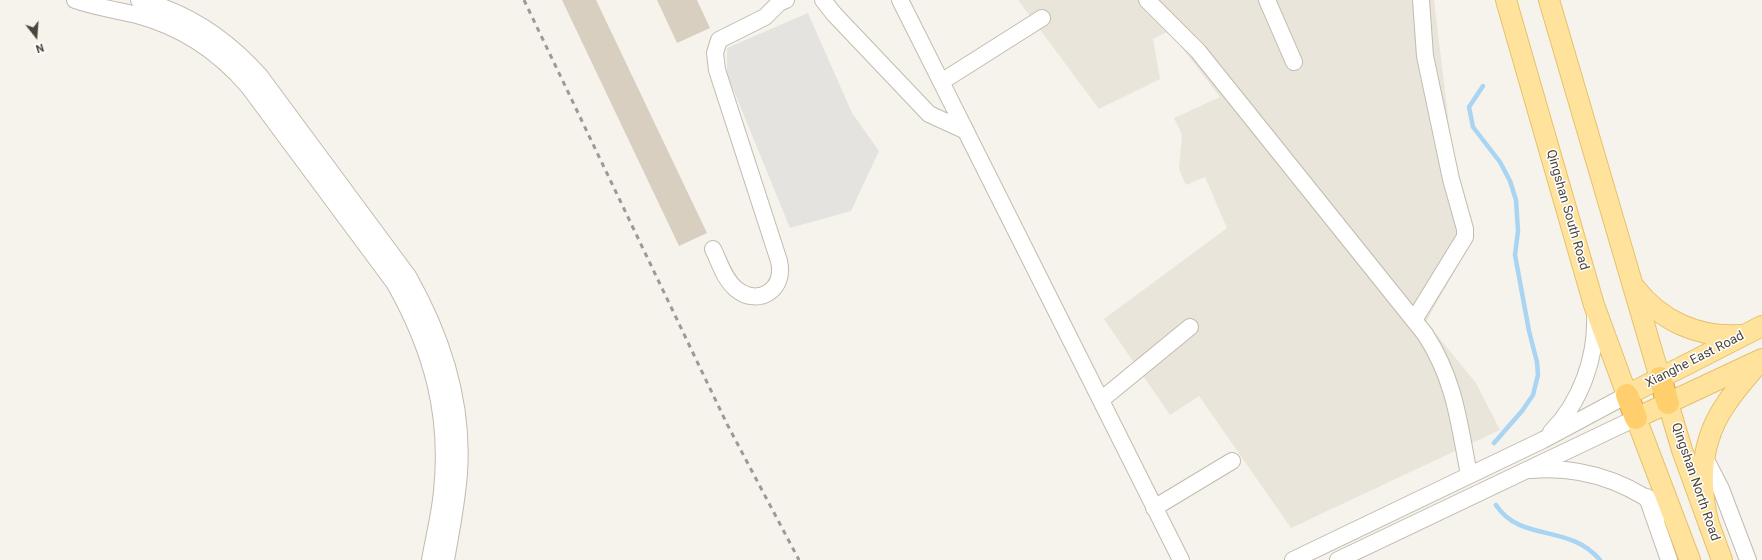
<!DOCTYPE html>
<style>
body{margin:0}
#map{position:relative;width:1762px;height:560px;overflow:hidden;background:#f6f3ec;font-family:Roboto,sans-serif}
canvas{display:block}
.north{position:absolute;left:16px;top:16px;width:40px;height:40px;-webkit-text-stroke:3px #fff;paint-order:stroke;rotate:163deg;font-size:11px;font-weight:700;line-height:16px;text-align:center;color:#4b4439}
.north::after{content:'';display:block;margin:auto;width:14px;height:18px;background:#4b4439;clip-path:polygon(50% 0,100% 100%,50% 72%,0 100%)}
</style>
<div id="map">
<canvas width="1762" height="560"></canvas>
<div class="north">N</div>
</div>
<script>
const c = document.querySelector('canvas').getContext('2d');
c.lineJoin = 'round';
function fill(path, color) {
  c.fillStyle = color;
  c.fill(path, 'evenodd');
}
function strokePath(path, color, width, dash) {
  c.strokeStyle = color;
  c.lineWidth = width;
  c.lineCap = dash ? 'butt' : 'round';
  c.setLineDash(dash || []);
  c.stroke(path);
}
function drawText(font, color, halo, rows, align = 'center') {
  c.font = font + ' Roboto,sans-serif';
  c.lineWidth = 3;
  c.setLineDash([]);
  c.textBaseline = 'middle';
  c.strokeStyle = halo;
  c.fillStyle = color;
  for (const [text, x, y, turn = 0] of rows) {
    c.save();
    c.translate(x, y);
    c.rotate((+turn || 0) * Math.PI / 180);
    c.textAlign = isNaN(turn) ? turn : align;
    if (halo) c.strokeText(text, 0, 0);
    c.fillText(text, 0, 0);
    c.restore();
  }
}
fill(new Path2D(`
 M1018 0H1434L1454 166 1472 240 1426 322 1476 383 1500 430 1291 528 1199 396 1170 415 1104 319 1227 228 1205 177 1186 185 1179 169 1182 135 1174 118 1220 97 1169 31 1153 39 1160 79 1099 109Z`), '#eae5da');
fill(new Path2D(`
 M808 13 852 113 879 151 851 211 790 228 727 74V48Z`), '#e5e3e0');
strokePath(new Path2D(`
 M1483 86 1469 107 1473 127 1500 162 1510 181 1516 200 1518 231 1515 255 1529 331 1537 362 1538 375 1533 395 1522 411 1494 443
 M1496 505C1521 543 1569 523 1600 560`), '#a9d4f2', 4.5);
fill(new Path2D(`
 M562 0H596L707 233 679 246Z
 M657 0H697L710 28 677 43Z`), '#d8cfc1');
const minor = new Path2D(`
 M75 0C95 7 116 10 137 15 182 27 218 51 248 86L395 284C432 350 450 415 442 491 440 514 434 537 430 560
 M139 0C188 12 227 39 260 76L408 276C442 336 464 402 459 473 457 502 451 531 446 560
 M823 0 834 14 929 114 966 131
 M900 0 1181 560
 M1147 0 1198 51 1425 334C1455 380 1459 423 1469 475
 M1267 0 1294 62
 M941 82 1042 18
 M713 249C719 261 724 279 736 289 758 307 786 290 779 261L717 70 715 53 719 40 765 17 779 3 786 0
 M1414 320 1465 237V229L1451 179 1425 56 1421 0
 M1101 400 1190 327
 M1551 432C1581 402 1597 356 1595 314
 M1705 458 1721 489 1748 560
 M1531 470C1586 465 1632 483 1674 518
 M1647 497 1669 560
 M1154 508 1232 461
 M1293 560 1543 440 1627 395
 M1338 560 1636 418`);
const major = new Path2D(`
 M1506 0 1594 305 1627 395 1762 326
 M1549 0 1660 378
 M1636 289C1661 321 1699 338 1740 335
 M1668 403 1682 450 1722 560
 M1709 525C1698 483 1701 440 1726 404 1735 390 1746 378 1757 365
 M1690 560 1636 418 1762 359`);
const highway = new Path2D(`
 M1660 378 1668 403
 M1627 395 1636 418`);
strokePath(minor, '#c2bbae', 18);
strokePath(major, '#e6c16a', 22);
strokePath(highway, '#e0a43c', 24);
strokePath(minor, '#fff', 16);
strokePath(major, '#ffe39c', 20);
strokePath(highway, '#ffcf6e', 22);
strokePath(new Path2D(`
 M524 0 727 424 799 560`), '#9a9a9a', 3, [5, 5]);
drawText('13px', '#4b4439', '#fff', [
 ["Qingshan South Road",1567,210,74],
 ["Xianghe East Road",1695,360,-27],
 ["Qingshan North Road",1695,482,71]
]);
</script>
